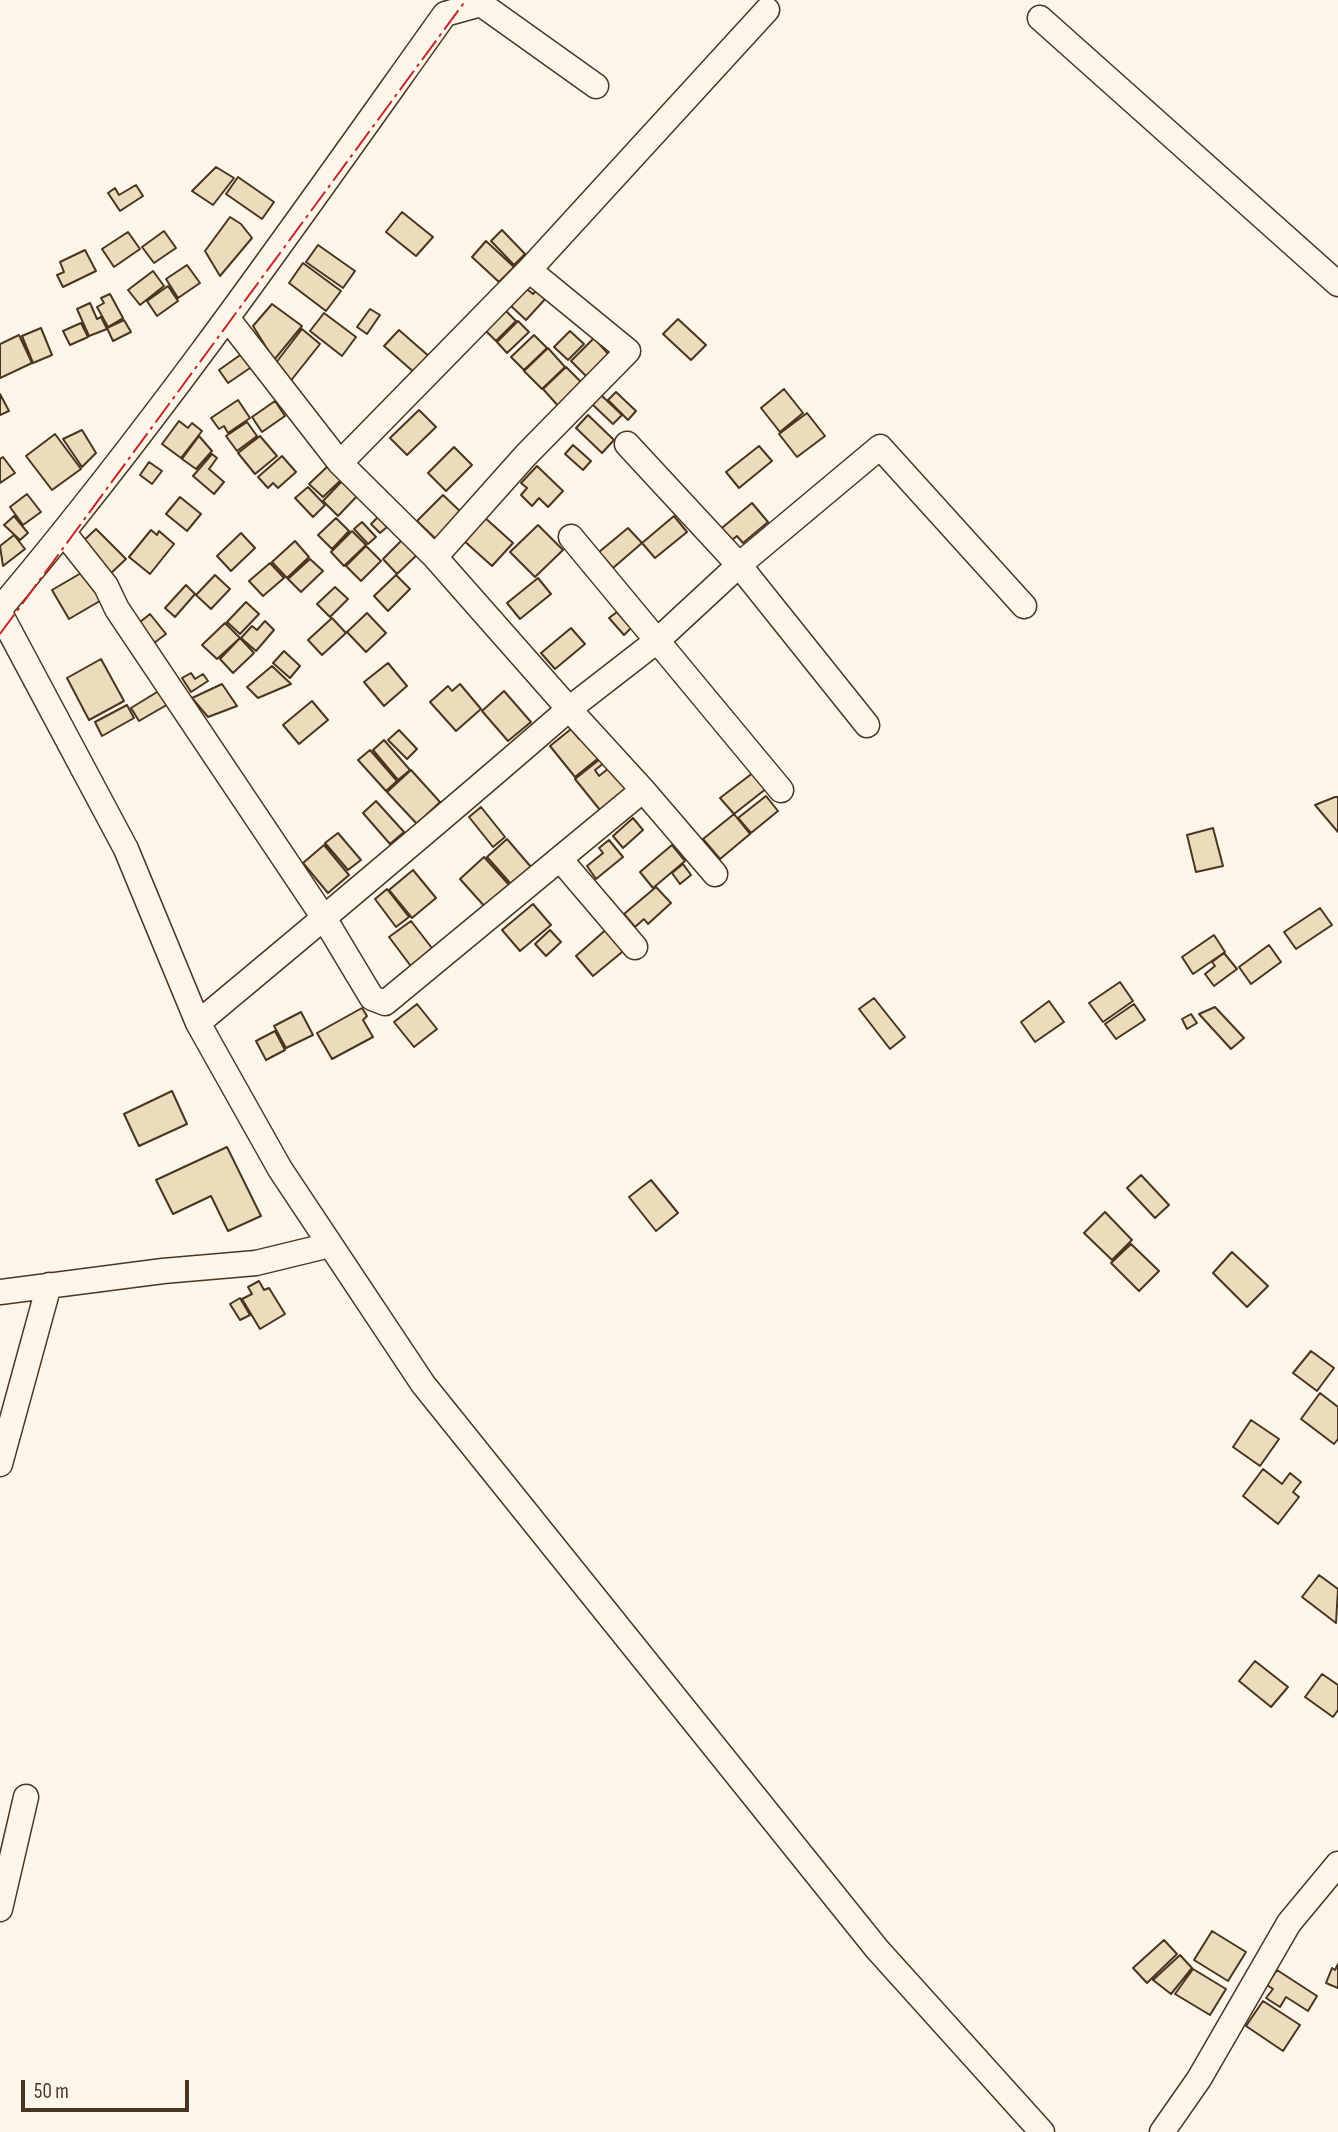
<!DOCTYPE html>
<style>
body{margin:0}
#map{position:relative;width:1338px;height:2132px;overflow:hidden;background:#fbf6e9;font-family:"Sofia Sans Condensed",sans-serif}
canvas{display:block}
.scale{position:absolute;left:21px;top:2080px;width:168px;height:32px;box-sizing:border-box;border:4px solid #4a3520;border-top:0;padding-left:9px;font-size:21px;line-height:24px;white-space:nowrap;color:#4a3520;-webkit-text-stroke:5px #fbf6e9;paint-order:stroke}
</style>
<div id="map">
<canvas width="1338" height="2132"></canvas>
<div class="scale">50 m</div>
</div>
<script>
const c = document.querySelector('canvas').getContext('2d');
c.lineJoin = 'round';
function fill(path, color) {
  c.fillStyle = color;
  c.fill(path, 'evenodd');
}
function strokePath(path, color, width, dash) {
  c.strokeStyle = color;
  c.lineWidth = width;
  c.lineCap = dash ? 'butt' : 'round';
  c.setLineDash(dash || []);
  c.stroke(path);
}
const building = new Path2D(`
 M216 167 234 178 213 205 192 191Z
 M238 177 274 202 262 219 226 194Z
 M136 185 143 196 120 211 108 193 115 188 119 195Z
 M402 212 433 237 416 256 386 232Z
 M230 217 241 224 252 238 220 276 205 251Z
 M502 230 525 254 514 265 491 241Z
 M164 231 176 248 154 263 142 247Z
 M128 232 140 249 114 267 102 249Z
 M486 241 514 267 499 282 472 257Z
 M318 245 355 271 343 288 306 262Z
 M85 250 96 271 63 287 57 275 64 272 60 262Z
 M303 263 341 291 326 311 289 283Z
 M187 265 200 283 178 298 166 279Z
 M153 271 164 286 140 305 128 290Z
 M168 286 178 301 157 316 147 301Z
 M527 289 533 294 538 289 547 297 526 320 511 306Z
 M110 294 123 318 108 327 97 307 104 303 101 298Z
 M90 303 97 319 101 317 107 329 89 336 77 309Z
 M272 304 302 326 274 360 253 326Z
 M370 309 380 315 367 334 357 327Z
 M505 310 516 321 496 341 485 330Z
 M324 313 356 337 342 356 310 331Z
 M678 319 706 345 691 360 663 334Z
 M124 320 131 332 113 341 107 328Z
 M518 321 529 332 507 353 497 342Z
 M81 323 88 337 70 345 63 331Z
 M41 328 52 355 33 363 22 336Z
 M302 329 320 344 289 383 275 364Z
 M399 330 431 358 416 374 384 346Z
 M570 331 584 344 568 360 554 347Z
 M19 335 32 363 0 378V344Z
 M534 335 547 348 524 370 511 357Z
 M594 338 610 356 588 378 571 361Z
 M548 348 565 367 542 389 524 371Z
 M243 353 253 366 228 383 219 370Z
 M566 367 584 385 560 408 543 389Z
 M784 389 803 413 780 432 761 408Z
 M616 392 636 411 628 420 608 400Z
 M0 394 9 411 0 415Z
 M601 395 622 415 613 424 592 404Z
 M238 400 250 418 228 433 224 426 219 429 211 418Z
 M275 401 285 416 262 432 252 417Z
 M419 410 436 427 407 455 390 438Z
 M807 413 825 436 797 457 779 434Z
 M588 415 614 440 602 453 576 428Z
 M179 421 188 428 192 423 202 431 181 458 162 444Z
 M247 422 257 436 237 451 226 436Z
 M82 430 96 453 82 467 63 439Z
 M55 434 81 469 52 490 26 456Z
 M199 436 212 451 196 469 182 459Z
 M260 436 277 456 255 474 238 453Z
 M573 445 591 461 583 470 565 454Z
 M759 446 772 461 739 488 726 472Z
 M454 447 472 465 446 491 428 473Z
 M212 454 217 458 209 469 224 482 214 494 193 476Z
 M282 456 296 472 278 488 273 483 268 488 258 477Z
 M3 457 15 473 0 483V459Z
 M149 462 162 471 152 484 140 475Z
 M328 466 341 480 323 497 309 484Z
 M537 466 563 491 548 507 539 498 532 506 521 495 527 488 521 483Z
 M344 479 359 494 338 516 323 501Z
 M308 487 325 505 313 517 295 498Z
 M27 494 41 512 23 525 10 507Z
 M443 495 465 516 439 542 417 521Z
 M180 497 201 514 187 531 166 514Z
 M752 503 768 522 743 543 737 536 727 544 717 532Z
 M14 516 28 533 20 540 4 525Z
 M483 516 513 543 492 566 462 539Z
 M674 516 687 532 655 558 642 543Z
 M378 517 387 527 380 533 371 524Z
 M336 518 349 531 332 549 318 535Z
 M362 522 376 537 368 544 354 529Z
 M538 525 563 550 535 577 510 552Z
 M628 528 642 543 613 568 599 552Z
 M96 529 126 559 109 575 79 545Z
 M151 530 157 535 159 531 174 544 150 574 129 557Z
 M352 531 366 545 344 566 331 552Z
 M241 533 255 548 231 571 217 556Z
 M14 535 25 549 3 566 0 546Z
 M405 537 420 552 397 574 383 559Z
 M295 541 309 557 287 578 272 562Z
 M366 546 381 561 361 581 346 566Z
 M310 559 323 571 301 592 288 579Z
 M270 563 284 578 263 596 249 581Z
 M88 569 105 598 69 619 52 590Z
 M215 575 230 589 211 609 196 595Z
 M396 575 410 589 388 611 374 596Z
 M538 578 551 594 520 619 507 603Z
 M186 585 195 594 175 617 165 608Z
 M335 587 348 599 330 617 317 604Z
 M246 602 259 614 240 634 227 622Z
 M617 612 631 628 624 635 609 618Z
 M367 613 386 633 366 652 347 632Z
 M150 614 166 634 150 646 135 626Z
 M332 618 346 633 322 655 308 640Z
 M265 621 274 630 256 651 241 638 252 626 257 630Z
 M225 623 240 638 217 659 202 645Z
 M571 628 585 644 555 669 541 653Z
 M240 638 254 653 233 673 220 659Z
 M284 651 300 666 290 678 273 663Z
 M101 659 124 701 89 720 67 678Z
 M388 663 407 686 384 706 364 682Z
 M272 666 291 684 258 698 247 687Z
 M191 673 195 679 203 674 208 681 191 692 182 678Z
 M222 684 237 706 208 717 192 698Z
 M460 684 481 709 456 731 430 702 448 686 452 691Z
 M162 689 170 703 139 721 131 708Z
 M504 691 531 722 508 741 482 711Z
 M312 701 328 720 299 744 283 725Z
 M127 705 134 718 102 736 95 722Z
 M571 729 579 739 584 736 600 757 575 777 550 746Z
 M399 730 417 749 407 759 388 740Z
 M384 740 410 770 398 780 373 750Z
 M370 750 397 781 386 791 358 760Z
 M600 759 604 763 595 770 599 776 609 768 627 790 600 810 575 779Z
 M411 770 440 802 417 824 387 792Z
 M754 772 767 788 734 814 720 798Z
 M766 796 778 811 751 833 738 818Z
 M1335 797H1338V832L1315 805Z
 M376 801 404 832 390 844 363 813Z
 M481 807 505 837 493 847 469 817Z
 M734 814 750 834 720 859 703 839Z
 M633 818 643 830 623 848 613 836Z
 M1213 828 1223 866 1196 872 1187 835Z
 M338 833 361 860 348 870 325 843Z
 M507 839 531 867 511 884 487 857Z
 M609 840 623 857 596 879 587 866 603 853 599 848Z
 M324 845 349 875 328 893 303 863Z
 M672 845 685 861 653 888 640 872Z
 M484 857 510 886 486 908 460 879Z
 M683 864 691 875 680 884 672 873Z
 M413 870 436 898 412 918 389 890Z
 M656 887 671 903 648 924 644 919 635 927 624 914Z
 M387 889 409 917 396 927 375 899Z
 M533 904 551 925 520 951 502 930Z
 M1320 908 1332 925 1296 949 1284 932Z
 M411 921 435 952 413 969 389 937Z
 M609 927 627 948 593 976 576 956Z
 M550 930 561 942 546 956 535 944Z
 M1214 935 1225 952 1193 974 1182 957Z
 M1269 945 1281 962 1251 984 1239 967Z
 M1224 953 1237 969 1214 986 1205 974 1215 966 1212 962Z
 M1120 982 1133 1001 1103 1022 1089 1003Z
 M874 998 905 1037 890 1049 859 1009Z
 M1049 1001 1064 1022 1035 1042 1021 1022Z
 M417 1004 437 1029 414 1047 394 1022Z
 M1134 1004 1145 1020 1116 1039 1105 1024Z
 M1215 1007 1244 1038 1231 1049 1199 1014Z
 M362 1008 367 1016 363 1020 373 1037 332 1059 317 1033Z
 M301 1012 313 1035 286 1048 274 1026Z
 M1191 1014 1197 1023 1187 1029 1182 1019Z
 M275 1031 285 1050 266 1060 256 1041Z
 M172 1091 187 1124 139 1146 124 1114Z
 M227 1147 261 1216 228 1231 211 1196 173 1214 156 1180Z
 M1141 1175 1169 1205 1155 1218 1127 1188Z
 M651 1180 678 1213 656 1231 629 1197Z
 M1105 1212 1132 1240 1112 1260 1084 1233Z
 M1131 1244 1159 1271 1139 1291 1111 1263Z
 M1232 1252 1268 1286 1247 1307 1213 1273Z
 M259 1281 264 1290 269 1288 285 1314 260 1329 242 1299 252 1294 248 1287Z
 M240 1298 250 1315 240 1320 230 1304Z
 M1311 1351 1334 1368 1317 1391 1293 1373Z
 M1320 1393 1338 1407V1439L1334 1444 1301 1419Z
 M1251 1420 1279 1439 1260 1466 1233 1447Z
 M1263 1469 1282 1484 1290 1473 1301 1482 1293 1492 1299 1497 1278 1524 1243 1496Z
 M1319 1575 1338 1589 1336 1623 1302 1597Z
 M1255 1661 1288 1687 1271 1707 1239 1681Z
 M1322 1674 1338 1685V1710L1333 1717 1305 1697Z
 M1212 1931 1246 1952 1228 1981 1194 1960Z
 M1164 1940 1177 1954 1147 1983 1133 1968Z
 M1180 1955 1192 1968 1171 1994 1153 1980Z
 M1338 1964V1988L1326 1983 1332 1968 1335 1970Z
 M1193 1969 1226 1989 1210 2015 1175 1994Z
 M1277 1970 1317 1996 1308 2011 1286 1997 1280 2007 1266 1998 1273 1989 1267 1985Z
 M1263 2001 1300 2025 1283 2051 1246 2026Z`);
fill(building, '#ecdcbc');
strokePath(building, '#4a3520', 2);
const minor = new Path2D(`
 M1040 18 1338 284
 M529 270 628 351 526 455 435 557 569 709 658 640 739 565 880 447 1024 606
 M228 319 340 463 529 270 767 10
 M627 444 739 565 867 725
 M340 463 435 557
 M64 533 106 586 117 609 324 918 372 998 385 1003 643 790 569 709C447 815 323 919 198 1023
 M571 537 781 790
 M0 609C160 419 301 216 445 14L481 4 596 86
 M0 613 126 849 198 1023 280 1169 423 1384 877 1949 1042 2132
 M643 790 715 874
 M560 859 635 947
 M0 1292 163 1271 256 1263 330 1245
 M0 1464 49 1285
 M0 1909 26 1797
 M1162 2132 1199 2079 1289 1923 1338 1864`);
strokePath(minor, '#4a3520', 27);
strokePath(minor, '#fbf6e9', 24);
strokePath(new Path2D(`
 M0 634 466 0`), '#c62828', 2, [24, 5, 3.5, 5]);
</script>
